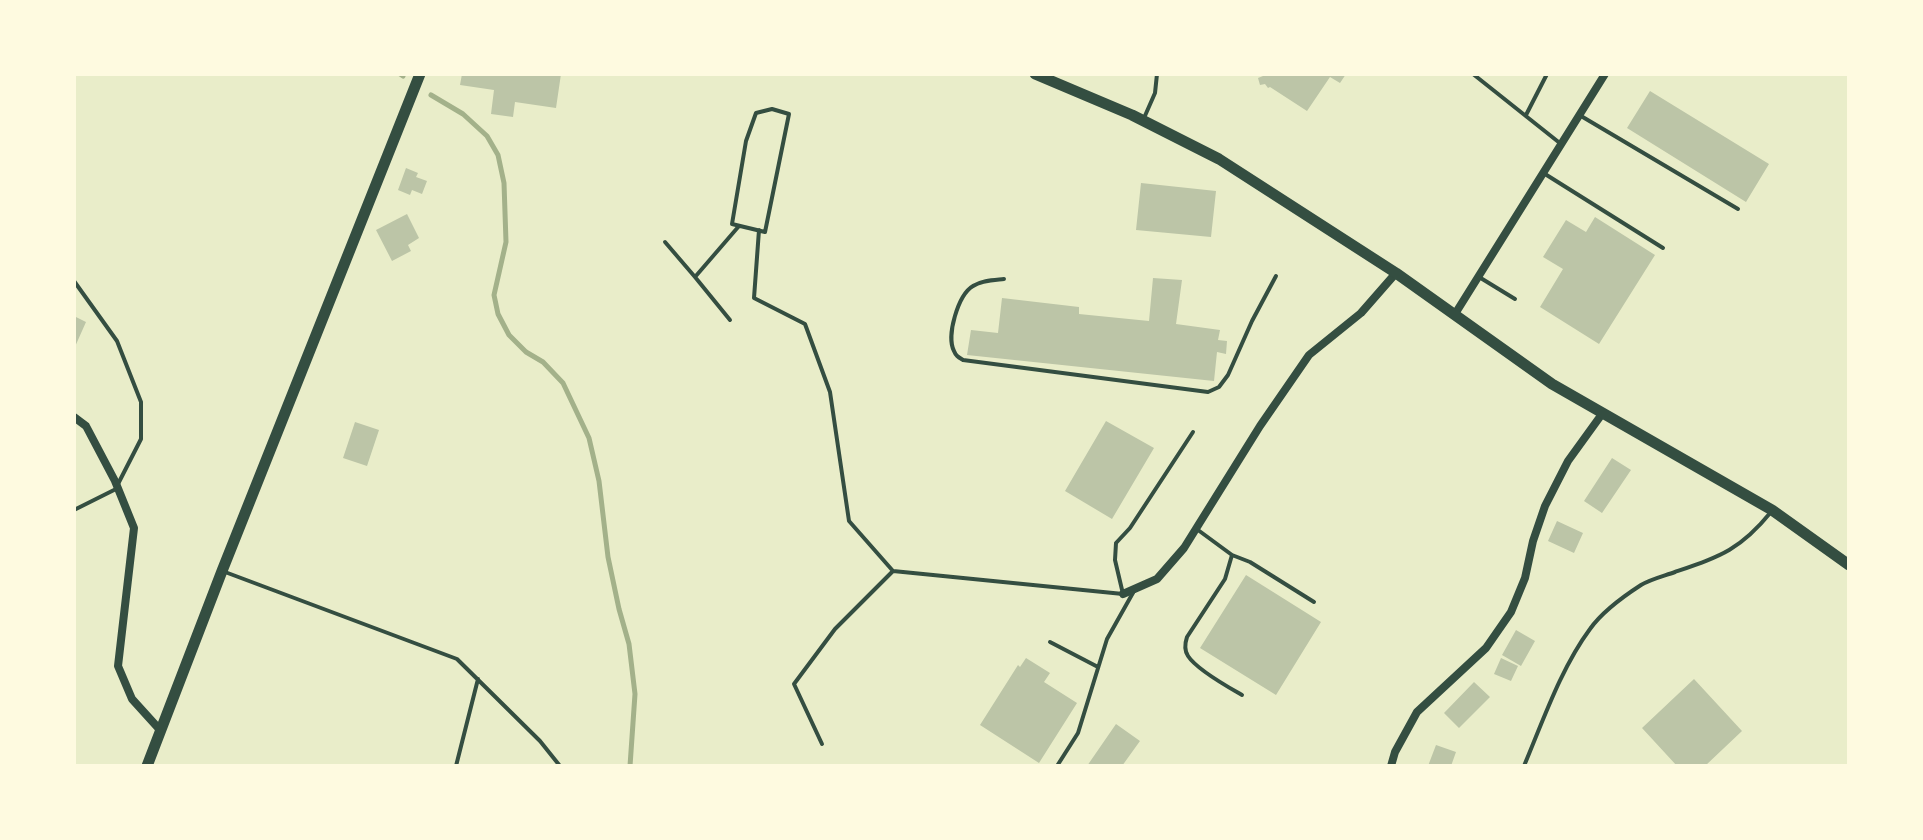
<!DOCTYPE html>
<style>
body{margin:0}
#map{position:relative;width:1923px;height:840px;overflow:hidden;background:#e9edc9;font-family:Inter,sans-serif}
canvas{display:block}
.frame{position:absolute;inset:0;border:76px solid #fefae0;pointer-events:none}
</style>
<div id="map">
<canvas width="1923" height="840"></canvas>
<div class="frame"></div>
</div>
<script>
const c = document.querySelector('canvas').getContext('2d');
c.lineJoin = 'round';
function strokePath(path, color, width, dash) {
  c.strokeStyle = color;
  c.lineWidth = width;
  c.lineCap = dash ? 'butt' : 'round';
  c.setLineDash(dash || []);
  c.stroke(path);
}
function fill(path, color) {
  c.fillStyle = color;
  c.fill(path, 'evenodd');
}
strokePath(new Path2D(`
 M400 74 403 76
 M431 95 463 114 487 136 498 155 504 183 506 242 494 295 498 314 509 335 526 352 543 362 563 383 589 438 599 481 608 557 619 609 629 644 635 694 630 766`), '#a3b18a', 5);
fill(new Path2D(`
 M462 74H561L556 108 515 102 513 117 491 114 494 90 460 85Z
 M1262 74H1346L1340 83 1330 77 1307 111 1270 87 1268 88 1265 84 1260 85 1258 78 1263 76Z
 M1650 91 1769 164 1746 202 1627 128Z
 M406 168 418 173 416 177 427 181 422 194 412 190 410 195 398 190Z
 M1141 183 1216 191 1211 237 1136 230Z
 M407 214 419 238 408 245 411 251 392 261 376 230Z
 M1595 217 1655 255 1599 344 1540 307 1563 269 1543 257 1566 220 1586 232Z
 M1153 278 1182 280 1176 324 1220 330 1218 340 1227 341 1226 354 1217 352 1214 381 967 355 971 330 998 333 1002 298 1079 307V314L1149 321Z
 M74 316 86 322 74 349Z
 M1106 421 1154 448 1112 519 1065 491Z
 M355 422 379 430 367 466 343 458Z
 M1612 458 1631 470 1602 513 1584 501Z
 M1557 521 1583 533 1574 553 1548 541Z
 M1246 575 1321 622 1276 695 1200 648Z
 M1516 630 1535 641 1521 666 1502 655Z
 M1026 658 1050 673 1044 682 1077 703 1039 763 980 725 1018 665 1020 667Z
 M1501 658 1518 666 1511 681 1494 674Z
 M1694 679 1742 731 1705 766H1677L1642 728Z
 M1474 682 1490 697 1459 728 1444 713Z
 M1116 724 1140 741 1122 766H1087Z
 M1436 745 1456 752 1451 766H1428Z`), '#bcc5a7');
strokePath(new Path2D(`
 M1473 74 1561 144
 M772 109 789 114 765 232 732 224 746 141 756 113Z
 M1526 115 1547 74
 M1581 116 1738 209
 M1144 118 1155 93 1157 74
 M1545 174 1663 248
 M759 230 754 298 805 324 830 392 849 521 893 571 1123 594 1115 560 1116 543 1130 528 1193 432
 M665 242 695 277
 M1479 277 1515 299
 M1004 279C994 280 982 280 973 286 958 295 946 336 954 351 956 356 958 357 963 360L1208 392 1219 387 1228 375 1252 321 1276 276
 M74 281 117 341 141 402V439L118 484
 M730 320 695 277 739 226
 M74 510 116 489
 M1198 530 1232 555 1250 562 1314 602
 M1232 555 1225 579 1187 637C1185 643 1184 650 1188 656 1197 670 1228 687 1242 695
 M225 572 457 659 540 741 560 766
 M1050 642 1098 667
 M822 744 794 684 835 629 893 571
 M456 766 478 679
 M1057 766 1078 733 1107 639 1134 591
 M1524 766C1543 721 1561 668 1590 629 1602 612 1624 596 1641 585 1651 579 1664 576 1675 572 1721 556 1740 550 1771 512`), '#344e41', 4);
strokePath(new Path2D(`
 M1455 314 1605 74
 M74 417 86 426 115 481 134 528 118 666 132 699 161 731
 M1123 594 1157 579 1184 548 1260 426 1309 355 1361 313 1396 273
 M1391 766 1395 752 1417 712 1486 648 1511 612 1525 578 1533 541 1545 506 1568 461 1602 414`), '#344e41', 8);
strokePath(new Path2D(`
 M1035 74 1132 115 1219 159 1396 273 1552 384 1772 510 1849 565
 M147 766 222 571 420 74`), '#344e41', 11);
</script>
